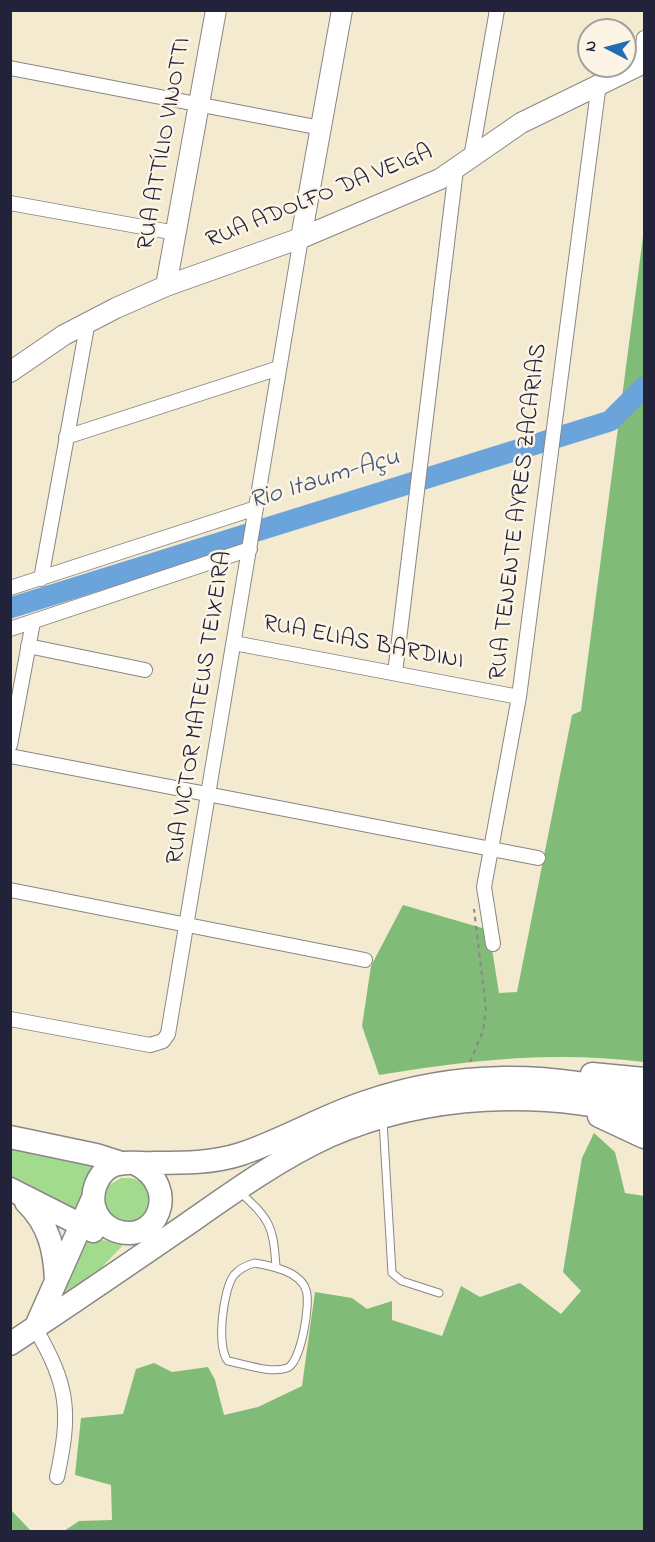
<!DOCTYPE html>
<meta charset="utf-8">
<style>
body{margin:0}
#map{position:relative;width:655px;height:1542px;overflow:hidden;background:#f3ead0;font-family:"Indie Flower",sans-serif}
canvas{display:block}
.frame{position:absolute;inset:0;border:12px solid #22223b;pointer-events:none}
.north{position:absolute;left:577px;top:18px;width:60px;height:60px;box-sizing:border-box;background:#fcf5e5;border:2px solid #a5a1a1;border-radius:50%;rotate:276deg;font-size:16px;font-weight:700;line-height:24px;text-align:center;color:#22223b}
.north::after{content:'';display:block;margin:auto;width:21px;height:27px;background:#1f6fb2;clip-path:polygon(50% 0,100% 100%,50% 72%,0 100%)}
</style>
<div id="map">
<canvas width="655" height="1542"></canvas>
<div class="frame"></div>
<div class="north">N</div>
</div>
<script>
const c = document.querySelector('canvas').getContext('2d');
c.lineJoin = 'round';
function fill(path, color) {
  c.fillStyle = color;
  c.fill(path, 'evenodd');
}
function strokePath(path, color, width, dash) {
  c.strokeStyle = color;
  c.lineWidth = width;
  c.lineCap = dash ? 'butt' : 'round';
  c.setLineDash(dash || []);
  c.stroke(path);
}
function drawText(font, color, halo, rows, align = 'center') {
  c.font = font + ' "Indie Flower",sans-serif';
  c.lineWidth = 5;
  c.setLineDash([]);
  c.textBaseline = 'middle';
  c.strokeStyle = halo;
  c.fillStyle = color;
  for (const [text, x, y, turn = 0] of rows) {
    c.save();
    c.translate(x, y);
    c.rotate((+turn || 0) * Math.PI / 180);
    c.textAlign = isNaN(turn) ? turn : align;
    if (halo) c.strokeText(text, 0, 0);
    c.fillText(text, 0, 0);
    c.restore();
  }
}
fill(new Path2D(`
 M10 1147 105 1165 78 1219 11 1178Z
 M121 1178C156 1176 152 1199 143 1223L111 1225 102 1194 106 1187Z
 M81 1234 100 1240 126 1242 84 1286 47 1314Z`), '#a2db8d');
fill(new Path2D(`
 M644 229V1062C552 1051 471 1060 379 1075L362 1026 371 966 403 905 489 930 499 993 517 992 572 715 581 711Z
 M594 1133 615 1152 625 1193 644 1196V1531H64L79 1521 112 1520 111 1485 75 1475 81 1418 123 1414 136 1369 154 1363 172 1372 208 1367 215 1380 224 1415 258 1407 302 1386 315 1292 352 1298 367 1309 392 1301V1320L442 1336 461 1286 480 1297 520 1283 561 1314 581 1291 563 1272 582 1158Z
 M10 1510H11L31 1531H11Z`), '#81bb78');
strokePath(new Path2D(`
 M10 608 610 421 644 387`), '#6aa4da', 21);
const lane = new Path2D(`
 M383 1121 392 1273 402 1281 439 1293
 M240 1192C270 1220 273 1225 276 1266
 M255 1263C271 1266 300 1271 306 1290 311 1303 301 1363 287 1368 271 1374 245 1364 228 1361 216 1347 223 1289 234 1275 240 1268 247 1265 255 1263Z`);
const street = new Path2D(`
 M644 38 640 65H644
 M10 68 321 128
 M471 158 497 10
 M10 203 176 233
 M66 437 279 368
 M41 579 88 321
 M10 588 256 508
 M10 629 250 549
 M234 643 519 697
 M28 646 145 670
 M395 673 456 169
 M10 745 33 622
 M10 756 538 858
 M10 890 365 960
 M493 944 484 887 519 697 599 83
 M10 1019 150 1045 163 1041 168 1034 301 238
 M35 1328C69 1386 71 1412 57 1477`);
const secondary = new Path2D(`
 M301 238 342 10
 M166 286 216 10
 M10 372 64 335 116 308 166 286 301 238 440 179 521 123 644 63`);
const primary = new Path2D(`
 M592 1074 644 1079
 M599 1116 644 1137
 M10 1137 96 1155 121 1163
 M136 1164C182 1187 157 1247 114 1230 104 1226 96 1216 94 1206 91 1192 97 1175 110 1167 123 1160 141 1164 155 1163 184 1163 213 1163 241 1154 283 1140 321 1117 363 1103 454 1071 552 1070 644 1098
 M10 1189 93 1231
 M26 1202C49 1224 55 1251 56 1281
 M37 1324 93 1198
 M10 1344C68 1306 126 1266 183 1227 230 1194 277 1160 329 1136 427 1093 542 1089 644 1116`);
strokePath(lane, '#8a8686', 9);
strokePath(street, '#8a8686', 16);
strokePath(secondary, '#8a8686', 22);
strokePath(primary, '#8a8686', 25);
strokePath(new Path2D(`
 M470 1062 483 1031 486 1009 474 909`), '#8a8686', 2, [4.5, 4.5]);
strokePath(lane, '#fff', 7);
strokePath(street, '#fff', 14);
strokePath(secondary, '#fff', 20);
strokePath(primary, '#fff', 22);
drawText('24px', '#22223b', '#fcf5e5', [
 ["RUA ATTÍLIO VINOTTI",166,144,-80],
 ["RUA ADOLFO DA VEIGA",320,198,-22],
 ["RUA TENENTE AYRES ZACARIAS",520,512,-83],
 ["RUA ELIAS BARDINI",363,644,11],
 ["RUA VICTOR MATEUS TEIXEIRA",201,708,-81]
]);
drawText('italic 26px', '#3f567b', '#fcf5e5', [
 ["Rio Itaum-Açu",325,481,-17]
]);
</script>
